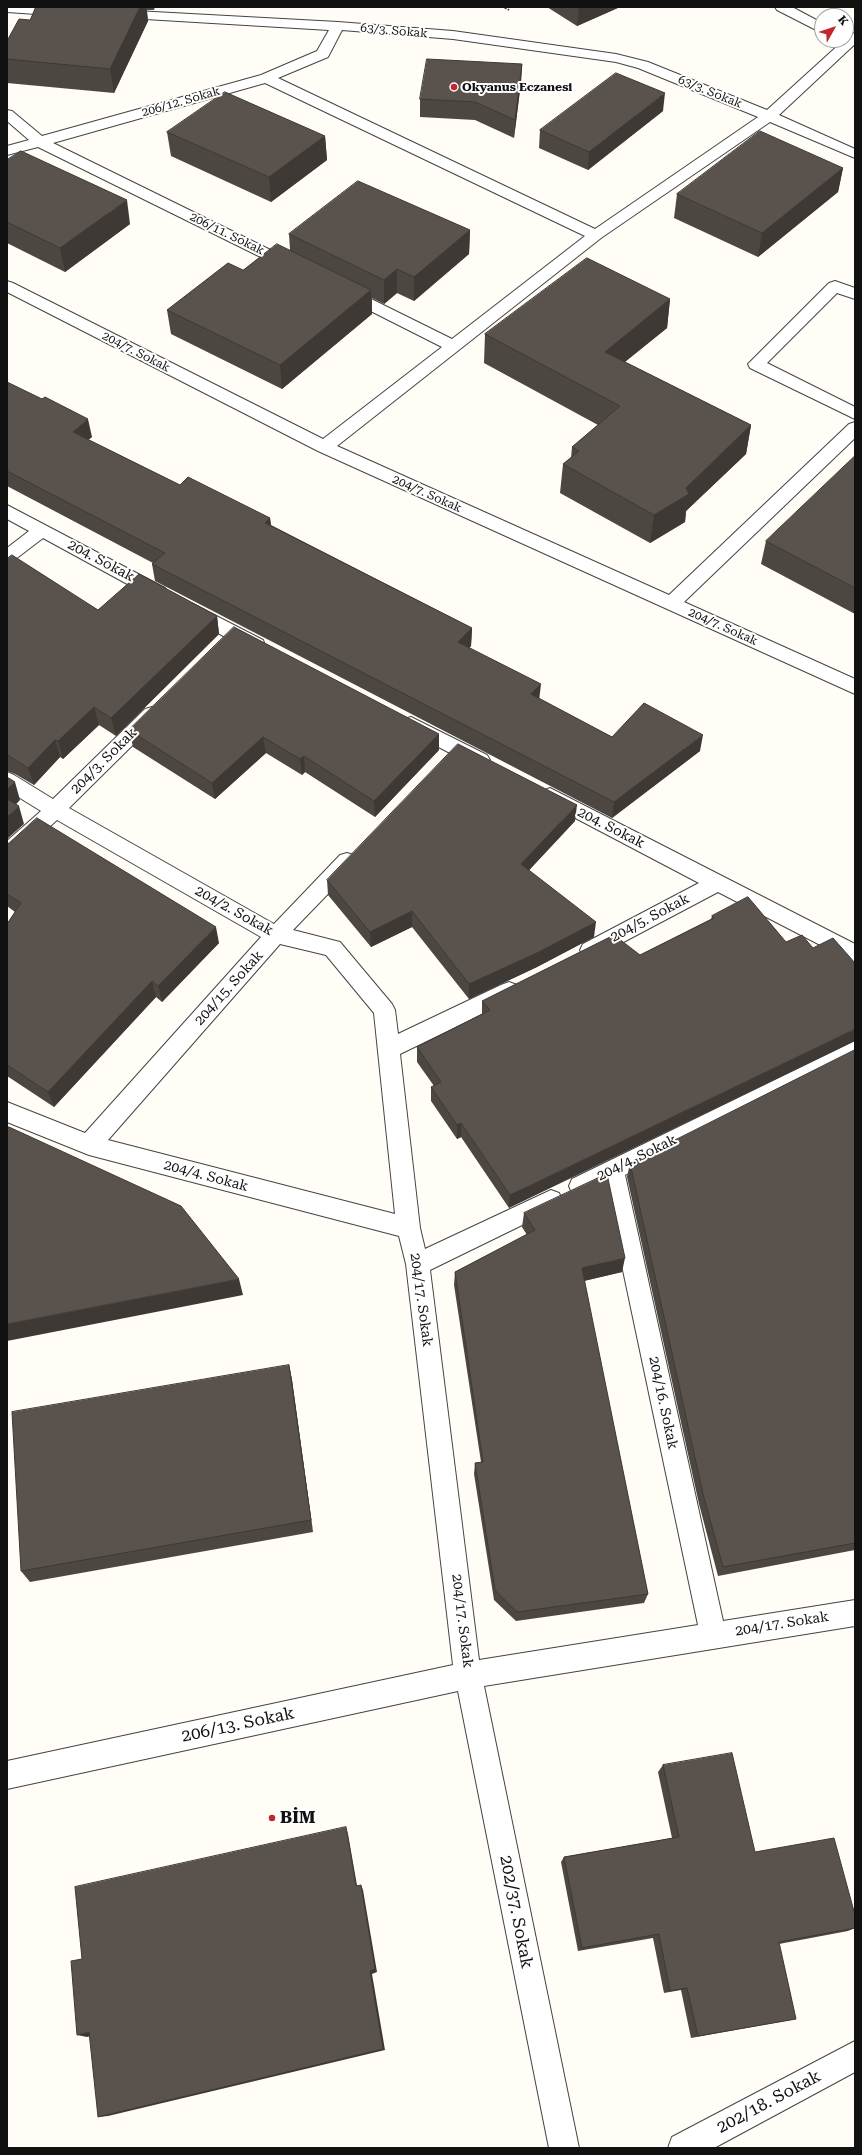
<!DOCTYPE html>
<meta charset="utf-8">
<style>
body{margin:0}
#map{position:relative;width:862px;height:2155px;overflow:hidden;background:#fffdf5;font-family:"Roboto Serif",serif}
canvas{display:block}
.frame{position:absolute;inset:0;border:8px solid #111;pointer-events:none}
.north{position:absolute;left:814px;top:8px;width:40px;height:40px;box-sizing:border-box;background:#fff;border:1px solid #a0a0a0;border-radius:50%;rotate:51deg;font-size:11px;font-weight:700;line-height:16px;text-align:center;color:#111}
.north::after{content:'';display:block;margin:auto;width:14px;height:18px;background:#c4262e;clip-path:polygon(50% 0,100% 100%,50% 72%,0 100%)}
</style>
<div id="map">
<canvas width="862" height="2155"></canvas>
<div class="frame"></div>
<div class="north">K</div>
</div>
<script>
const c = document.querySelector('canvas').getContext('2d');
c.lineJoin = 'round';
function strokePath(path, color, width, dash) {
  c.strokeStyle = color;
  c.lineWidth = width;
  c.lineCap = dash ? 'butt' : 'round';
  c.setLineDash(dash || []);
  c.stroke(path);
}
function fill(path, color) {
  c.fillStyle = color;
  c.fill(path, 'evenodd');
}
function drawText(font, color, halo, rows, align = 'center') {
  c.font = font + ' "Roboto Serif",serif';
  c.lineWidth = 4;
  c.setLineDash([]);
  c.textBaseline = 'middle';
  c.strokeStyle = halo;
  c.fillStyle = color;
  for (const [text, x, y, turn = 0] of rows) {
    c.save();
    c.translate(x, y);
    c.rotate((+turn || 0) * Math.PI / 180);
    c.textAlign = isNaN(turn) ? turn : align;
    if (halo) c.strokeText(text, 0, 0);
    c.fillText(text, 0, 0);
    c.restore();
  }
}
const street = new Path2D(`
 M7 7 65 8 72 12 65 16 7 12Z
 M775 7H792L822 23V33L777 10Z
 M117 10 338 22 453 31 616 54 648 62 767 110 844 40H846L850 34 855 33V44L779 115 855 149V158L770 122 601 238 337 446 669 595 849 424 855 422V438L684 602 855 679V694L318 451 7 292V281L13 283 323 439 442 347 339 295 337 292 339 289H351L452 339 585 236 265 83 53 143 297 263 299 266 297 269H285L38 147 7 155V146L29 140 7 121V110L12 111 42 136 261 75 317 51 329 30 112 17 110 14 112 11ZM342 30 453 39 616 62 638 68 758 117 595 229 278 78 328 57Z
 M835 281 855 288V299L837 293 767 363 855 407V419L750 368 748 364 829 283Z
 M7 505 165 588 168 593 165 598 159 599 153 598 43 538 13 561 7 563V548L29 531 7 519Z
 M191 603 263 640 265 645 263 650 256 652 249 650 185 615 182 610 185 605Z
 M152 707 159 709 162 714 159 719 69 808 274 924 340 855 347 853 354 855 357 861 354 867 293 930 340 942 392 1004 395 1010 398 1034 501 985 509 982 517 985 520 991 517 997 400 1054 420 1228 425 1249 551 1190 559 1193 562 1200 559 1207 430 1270 479 1660 698 1625 605 1185 580 1196 572 1193 569 1186 572 1179 855 1041V1060L625 1175 723 1621 855 1600V1626L484 1686 579 2148H549L458 1691 7 1789V1761L453 1665 406 1264 399 1236 89 1155 7 1122V1102L85 1133 261 937 57 820 14 859 7 861V841L41 811 7 790V772L14 775 53 799 145 709ZM280 944 326 955 374 1013 395 1214 108 1140Z
 M411 717 487 755 490 760 487 765 480 767 473 765 404 729 401 724 404 719Z
 M550 788 855 944V963L718 892 597 956 590 959 583 956 580 950 583 944 699 883 543 801 540 796 543 791Z
 M855 2041V2072L714 2148H668L672 2137Z`);
strokePath(street, '#444', 2);
strokePath(new Path2D(`
 M504 7 509 10`), '#333', 2, [3, 1.5]);
fill(street, '#fff');
fill(new Path2D(`
 M36 7H155L154 10H147L148 21 114 93 7 83V41L30 20Z
 M547 7H620L577 26Z
 M522 64 521 82 514 138 475 120 420 117V99Z
 M663 111 588 170 539 148 540 130Z
 M167 132 325 136 327 160 271 202 171 156Z
 M7 160 130 224 65 272 7 243Z
 M843 168 838 192 758 257 674 218 677 194Z
 M470 230 469 254 414 301 397 293 384 304 372 298V314L282 389 171 334 167 310 243 270 290 250 289 234Z
 M670 299 667 328 625 362 751 425 746 454 686 511 685 522 650 543 560 493 563 464 571 458 572 447 598 425 484 363 485 334Z
 M7 382 92 437 88 440 180 485 270 518 271 525 472 628 471 646 469 648 539 699 612 737 700 751 612 818 155 581 152 564 153 563 7 486Z
 M855 456V614L761 564 766 541Z
 M7 559 98 610 217 616 219 634 116 736 99 725 63 759 60 757 34 785 15 774 7 771Z
 M129 730 439 734V750L375 817 305 772 302 775 266 753 215 799 133 747Z
 M575 821 529 870 594 937 537 967 469 999 412 927 371 947 328 895 327 880Z
 M7 844 219 943 162 1002 156 997 54 1107 7 1076V924L15 912 7 906Z
 M748 897 509 1208 461 1137 457 1139 431 1101V1087L434 1086 417 1062V1047L482 1014V1001L640 955 711 919 712 916Z
 M855 1050V1550L718 1576 699 1504 627 1177 630 1163Z
 M524 1213 622 1272 584 1281 648 1594 644 1603 516 1621 494 1600 474 1474 475 1463 481 1462 454 1285 455 1272 527 1235 522 1227Z
 M289 1365 292 1380 313 1532 30 1582 21 1571Z
 M663 1765 755 1852 855 1915V1928L848 1931 779 1944 796 2019 691 2038 681 1990 664 1993 653 1938 578 1951 561 1862 564 1857 672 1838 658 1772Z`), '#4d4742');
fill(new Path2D(`
 M140 7H146L148 21 114 93 110 69Z
 M582 7H620L577 26 579 8Z
 M522 64 521 82 514 138 515 120Z
 M665 93 663 111 588 170 589 152Z
 M325 136 327 160 271 202 269 177Z
 M843 168 838 192 758 257 762 233Z
 M127 200 130 224 65 272 60 248Z
 M470 230 469 254 414 301V277Z
 M397 269V293L384 304V280Z
 M371 290 372 314 282 389 280 365Z
 M670 299 667 328 602 380 605 352Z
 M88 419 92 437 76 449 73 432Z
 M751 425 746 454 686 511 685 522 650 543 654 515 686 488Z
 M270 518 272 536 265 523Z
 M217 616 219 634 116 736 111 718Z
 M472 628 471 646 457 660 458 642Z
 M541 684 539 701 531 694Z
 M94 707 99 725 63 759 58 741Z
 M439 734V750L375 817 374 801Z
 M703 735 700 751 612 818 614 802Z
 M263 737 266 753 215 799 212 783Z
 M55 740 60 757 34 785 28 768Z
 M304 756 305 772 302 775 300 759Z
 M15 782 20 800 8 813 7 811V790Z
 M577 805 575 821 520 880 521 864Z
 M19 806 24 824 7 839V817Z
 M412 911V927L371 947 370 932Z
 M596 922 594 937 537 967 469 999V984Z
 M216 927 219 943 162 1002 158 986Z
 M152 981 156 997 54 1107 48 1092Z
 M855 1029V1041L509 1208 510 1195Z
 M461 1123V1137L457 1139V1125Z
 M625 1258 622 1272 579 1282 582 1268Z
 M239 1279 243 1295 7 1341V1324Z
 M289 1365 292 1380 313 1532 311 1520Z
 M346 1827 348 1834 358 1891 356 1886Z
 M361 1885 363 1890 377 1972 372 1974 385 2050 108 2116 98 2117 370 1971Z
 M89 2032 99 2034 87 2037 77 2035Z`), '#3f3936');
const building = new Path2D(`
 M36 7H140L110 69 7 59V41L19 19 30 20Z
 M427 59 522 64 515 120 475 102 420 99Z
 M616 73 665 93 589 152 540 130Z
 M225 92 325 136 269 177 167 132Z
 M760 131 843 168 762 233 677 194Z
 M21 151 127 200 60 248 7 222V160Z
 M358 181 470 230 414 277 397 269 384 280 289 234Z
 M277 244 371 290 280 365 167 310 228 263 243 270Z
 M587 258 670 299 605 352 751 425 686 488 689 494 654 515 563 464 579 451 572 447 620 406 485 334Z
 M7 382 42 399 45 397 88 419 73 432 180 485 188 477 270 518 265 523 472 628 458 642 541 684 531 694 612 737 644 703 703 735 614 802 152 564 165 553 7 471Z
 M855 456V588L766 541Z
 M12 555 98 610 139 574 217 616 111 718 94 707 58 741 55 740 28 768 9 756 7 755V559Z
 M234 627 439 734 374 801 304 756 300 759 263 737 212 783 129 730Z
 M458 744 577 805 521 864 596 922 539 952 469 984 412 911 370 932 327 880Z
 M7 777 15 782 7 790Z
 M7 799 19 806 7 817Z
 M37 818 216 927 158 986 152 981 48 1092 7 1065V924L21 903 7 894V844L9 843Z
 M748 897 786 942 802 935 813 948 833 938 855 963V1029L510 1195 461 1123 457 1125 431 1087 441 1082 417 1047 490 1010 482 1001 614 935 640 955 714 918 712 916Z
 M855 1050V1543L723 1567 703 1494 630 1163Z
 M7 1127H9L181 1206 239 1279 7 1324Z
 M607 1174 625 1258 582 1268 648 1594 517 1612 495 1590 475 1463 483 1462 455 1272 535 1230 524 1213Z
 M289 1365 311 1520 21 1571 12 1412Z
 M732 1753 755 1852 834 1838 855 1915V1928L779 1942 796 2019 698 2036 687 1988 670 1991 659 1934 582 1948 564 1857 679 1837 663 1765Z
 M346 1827 356 1886 361 1885 375 1969 370 1971 383 2049 98 2117 89 2032 77 2035 71 1961 82 1959 75 1887Z`);
fill(building, '#5a524d');
strokePath(building, '#3f3936', 1);
for (const [x, y, r, color] of [
 [454,87,4,"#c4262e"],
 [272,1818,4,"#c4262e"]
]) {
  const dot = new Path2D();
  dot.arc(x, y, r, 0, 2 * Math.PI);
  c.fillStyle = color;
  c.fill(dot);
  strokePath(dot, '#fff', 1.5);
}
drawText('12px', '#111', '#fff', [
 ["63/3. Sokak",394,31,5],
 ["63/3. Sokak",710,92,22],
 ["206/12. Sokak",181,102,-16],
 ["206/11. Sokak",227,234,26],
 ["204/7. Sokak",136,352,27],
 ["204/7. Sokak",427,494,24],
 ["204/7. Sokak",723,627,24]
]);
drawText('bold 12px', '#111', '#fff', [
 ["Okyanus Eczanesi",462,87]
], 'left');
drawText('14px', '#111', '#fff', [
 ["204. Sokak",101,561,28],
 ["204/3. Sokak",104,761,-45],
 ["204. Sokak",611,828,27],
 ["204/2. Sokak",234,911,29],
 ["204/5. Sokak",650,918,-28],
 ["204/15. Sokak",229,988,-48],
 ["204/4. Sokak",637,1158,-26],
 ["204/4. Sokak",206,1176,15],
 ["204/17. Sokak",421,1300,82],
 ["204/16. Sokak",663,1403,78],
 ["204/17. Sokak",462,1621,83],
 ["204/17. Sokak",782,1624,-9]
]);
drawText('17px', '#111', '#fff', [
 ["206/13. Sokak",238,1725,-12],
 ["202/37. Sokak",516,1912,79],
 ["202/18. Sokak",769,2102,-28]
]);
drawText('bold 17px', '#111', '#fff', [
 ["BİM",280,1818]
], 'left');
</script>
